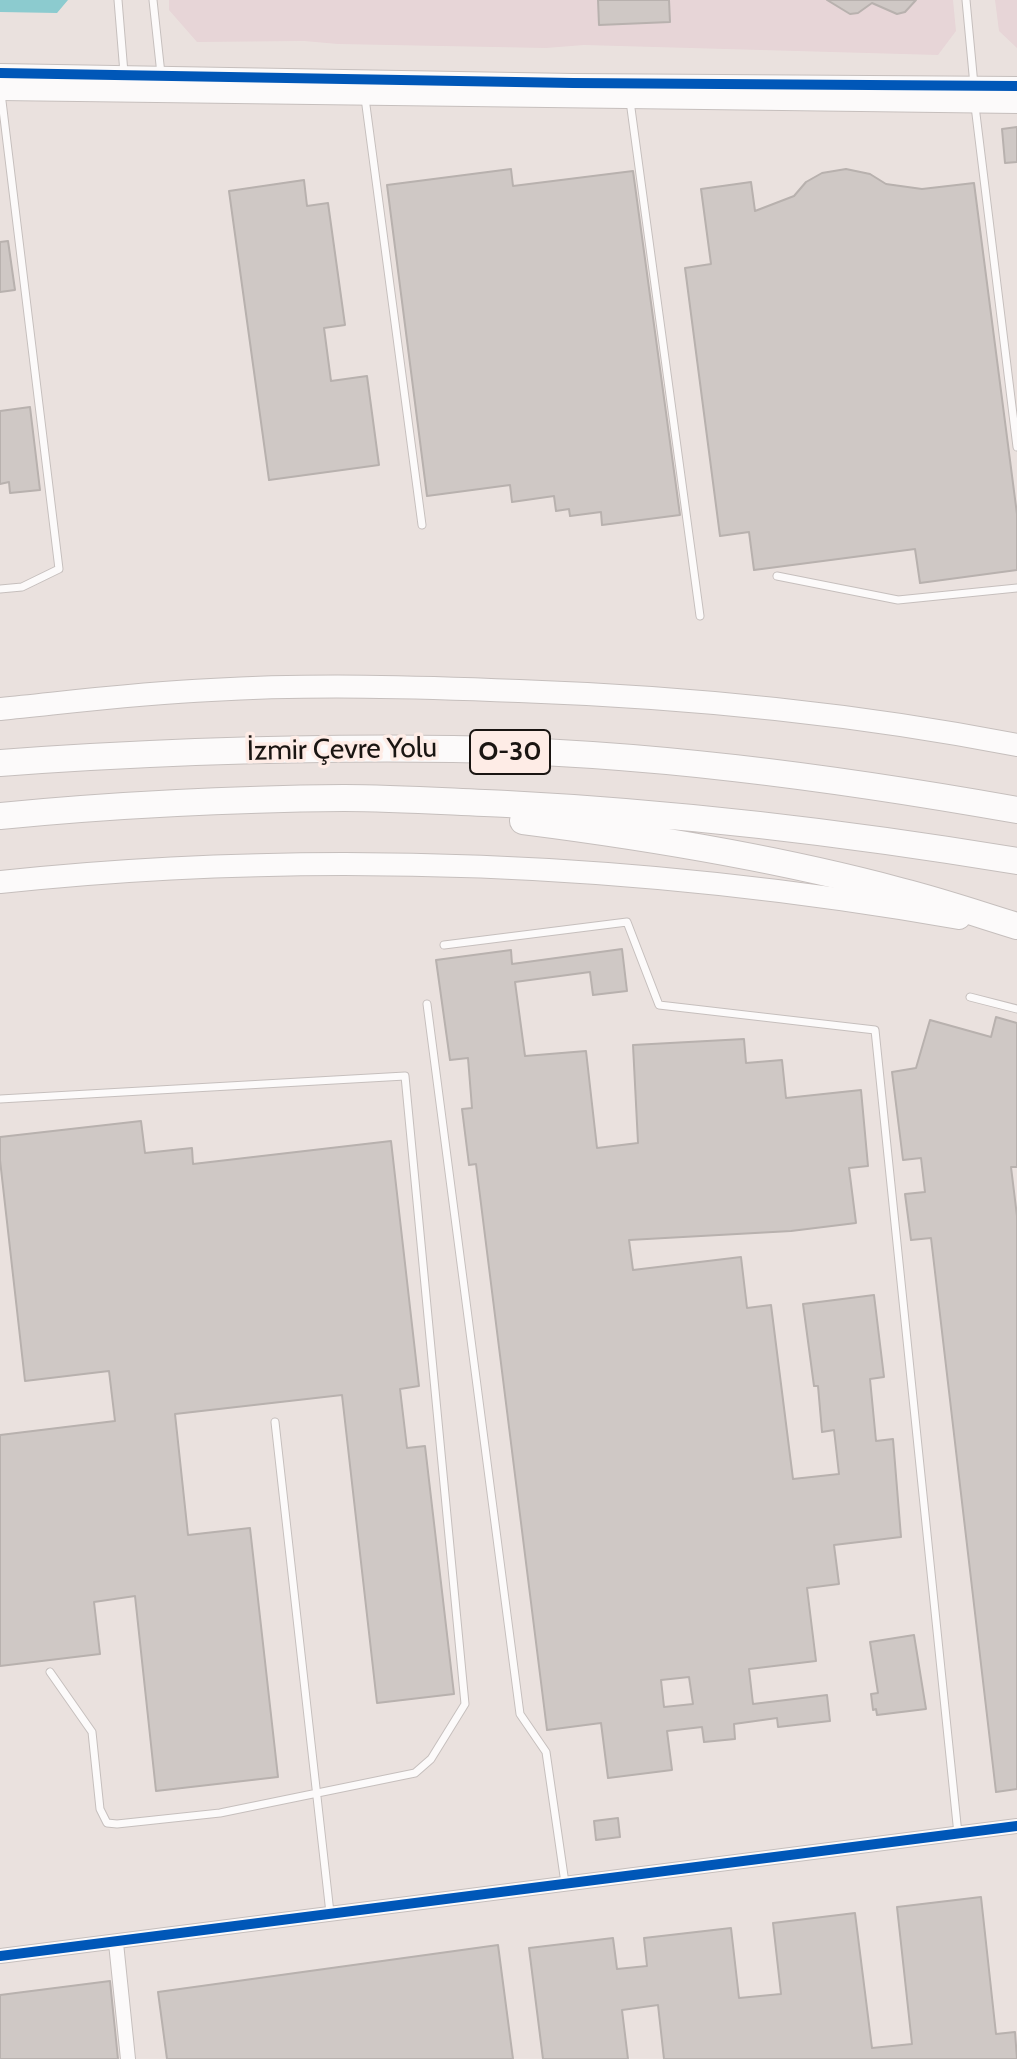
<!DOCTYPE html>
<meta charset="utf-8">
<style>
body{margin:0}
canvas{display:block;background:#eae1de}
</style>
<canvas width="1017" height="2059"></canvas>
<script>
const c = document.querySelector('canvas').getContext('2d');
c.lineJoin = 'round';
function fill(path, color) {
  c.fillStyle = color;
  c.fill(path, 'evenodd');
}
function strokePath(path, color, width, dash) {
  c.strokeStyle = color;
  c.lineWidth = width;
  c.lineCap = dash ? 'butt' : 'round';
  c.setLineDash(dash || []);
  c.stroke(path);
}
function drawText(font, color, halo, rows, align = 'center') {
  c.font = font + ' Cabin,sans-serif';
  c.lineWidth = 7;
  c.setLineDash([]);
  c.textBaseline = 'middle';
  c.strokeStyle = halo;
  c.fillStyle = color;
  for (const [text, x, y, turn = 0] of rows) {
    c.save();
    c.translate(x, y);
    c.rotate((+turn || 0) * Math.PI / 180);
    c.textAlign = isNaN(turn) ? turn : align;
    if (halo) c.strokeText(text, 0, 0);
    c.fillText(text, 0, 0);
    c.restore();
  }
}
fill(new Path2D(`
 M169 0H953L956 31 938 55 584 45 546 48 338 44 304 41 197 42 169 10Z
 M995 0H1017V48L999 31Z`), '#e7d5d7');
fill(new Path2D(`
 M0 0H68L57 13 0 12Z`), '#8ccbcf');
const building = new Path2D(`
 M598 0H669L670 22 599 25Z
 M827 0H916L905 12 897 14 872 3 858 13 850 14Z
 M1017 127V162L1005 163 1002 129Z
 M511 169 513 186 633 171 680 515 602 525 601 512 570 516 569 509 556 511 554 496 512 502 510 485 427 496 387 185Z
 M846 169 870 174 886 184 922 189 974 183 1017 514V570L920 583 915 549 754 570 749 532 720 536 685 268 711 264 701 189 751 182 755 211 794 196 806 182 822 173Z
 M304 180 307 206 328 203 345 325 324 328 331 381 367 376 379 465 269 480 229 191Z
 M8 241 15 290 0 292V242Z
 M30 407 40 490 10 493 9 482 0 484V411Z
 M622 949 627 991 593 995 590 972 515 982 525 1056 586 1051 597 1148 638 1143 633 1045 744 1039 746 1063 782 1060 786 1098 861 1090 868 1166 849 1168 856 1223 791 1231 629 1240 633 1270 741 1257 747 1308 771 1305 793 1479 839 1474 834 1430 822 1432 818 1386H814L803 1304 874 1295 884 1377 870 1379 876 1441 893 1439 901 1537 834 1545 839 1584 807 1588 816 1661 749 1669 753 1704 827 1695 830 1721 778 1727 777 1718 734 1724 735 1739 704 1742 702 1727 667 1731 672 1770 608 1778 601 1723 547 1730 476 1164 469 1165 462 1109 472 1108 468 1058 450 1060 436 960 511 950 512 964ZM689 1677 693 1704 664 1707 661 1680Z
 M996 1017 1017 1023V1167H1011L1017 1216V1789L996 1792 931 1238 911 1240 905 1194 925 1192 921 1158 903 1160 892 1072 916 1068 930 1020 991 1037Z
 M141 1121 145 1153 192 1148 193 1164 391 1141 419 1386 400 1389 407 1448 425 1446 454 1694 377 1703 342 1395 175 1414 188 1535 250 1528 278 1777 156 1791 135 1596 94 1602 100 1654 0 1666V1435L115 1421 109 1371 25 1381 0 1160V1137Z
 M914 1635 926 1709 877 1715 876 1709 873 1710 871 1694 878 1693 870 1642Z
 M618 1818 620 1837 596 1840 594 1821Z
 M981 1897 996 2034 1015 2032 1017 2059H664L658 2005 622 2010 628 2059H543L529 1948 613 1938 617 1969 647 1966 644 1938 731 1928 739 1998 781 1994 773 1923 855 1913 872 2048 912 2044 897 1907Z
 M498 1945 513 2059H167L158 1992Z
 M110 1981 118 2059H0V1995Z`);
fill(building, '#cfc8c5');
strokePath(building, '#b8b1ae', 2);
const service = new Path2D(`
 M118 0 124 73
 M153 0 161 74
 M966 0 974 85
 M365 98 422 525
 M630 101 700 616
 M975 106 1017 447
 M777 576 898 600 1017 588
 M0 589 22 587 59 569 1 93
 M444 945 627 922 659 1005 875 1030 958 1834
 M970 997 1017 1009
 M427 1004 520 1714 546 1752 565 1883
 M0 1099 405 1076 465 1704 431 1759 415 1773 220 1813 117 1824 107 1823 100 1809 92 1732 50 1672
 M275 1422 330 1913`);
const minor = new Path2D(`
 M116 1943 128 2059
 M0 1956 1017 1826`);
const tertiary = new Path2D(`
 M0 73 573 83 1017 86
 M0 91 1017 104`);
const primary = new Path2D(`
 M0 709C70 702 140 693 211 690 313 684 417 687 519 691 686 697 853 713 1017 745
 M0 882C318 848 645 863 959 918`);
const motorway = new Path2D(`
 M0 763C150 752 302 747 453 749 642 752 831 777 1017 810
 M0 816C114 805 229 799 344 798 398 798 453 802 507 804 678 813 848 833 1017 861
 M523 821C649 837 777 858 900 891 940 901 978 914 1017 926`);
strokePath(service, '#c6bfbd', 9);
strokePath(minor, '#c6bfbd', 16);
strokePath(tertiary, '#c6bfbd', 20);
strokePath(primary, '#c6bfbd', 24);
strokePath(motorway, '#c6bfbd', 28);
strokePath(service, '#fcfafa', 7);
strokePath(minor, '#fcfafa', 14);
strokePath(tertiary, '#fcfafa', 18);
strokePath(primary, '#fcfafa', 22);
strokePath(motorway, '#fcfafa', 26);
strokePath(new Path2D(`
 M0 73 573 83 1017 86
 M0 1956 1017 1826`), '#0057b8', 10);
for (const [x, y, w] of [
 [510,752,80]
]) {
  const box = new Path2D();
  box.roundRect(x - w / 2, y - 22, w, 44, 6);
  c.fillStyle = '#feece6';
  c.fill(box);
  strokePath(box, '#1a1512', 2);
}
drawText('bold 26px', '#1a1512', null, [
 ["O-30",510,752]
]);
drawText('28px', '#1a1512', '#feece6', [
 ["İzmir Çevre Yolu",342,750,-1]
]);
</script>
